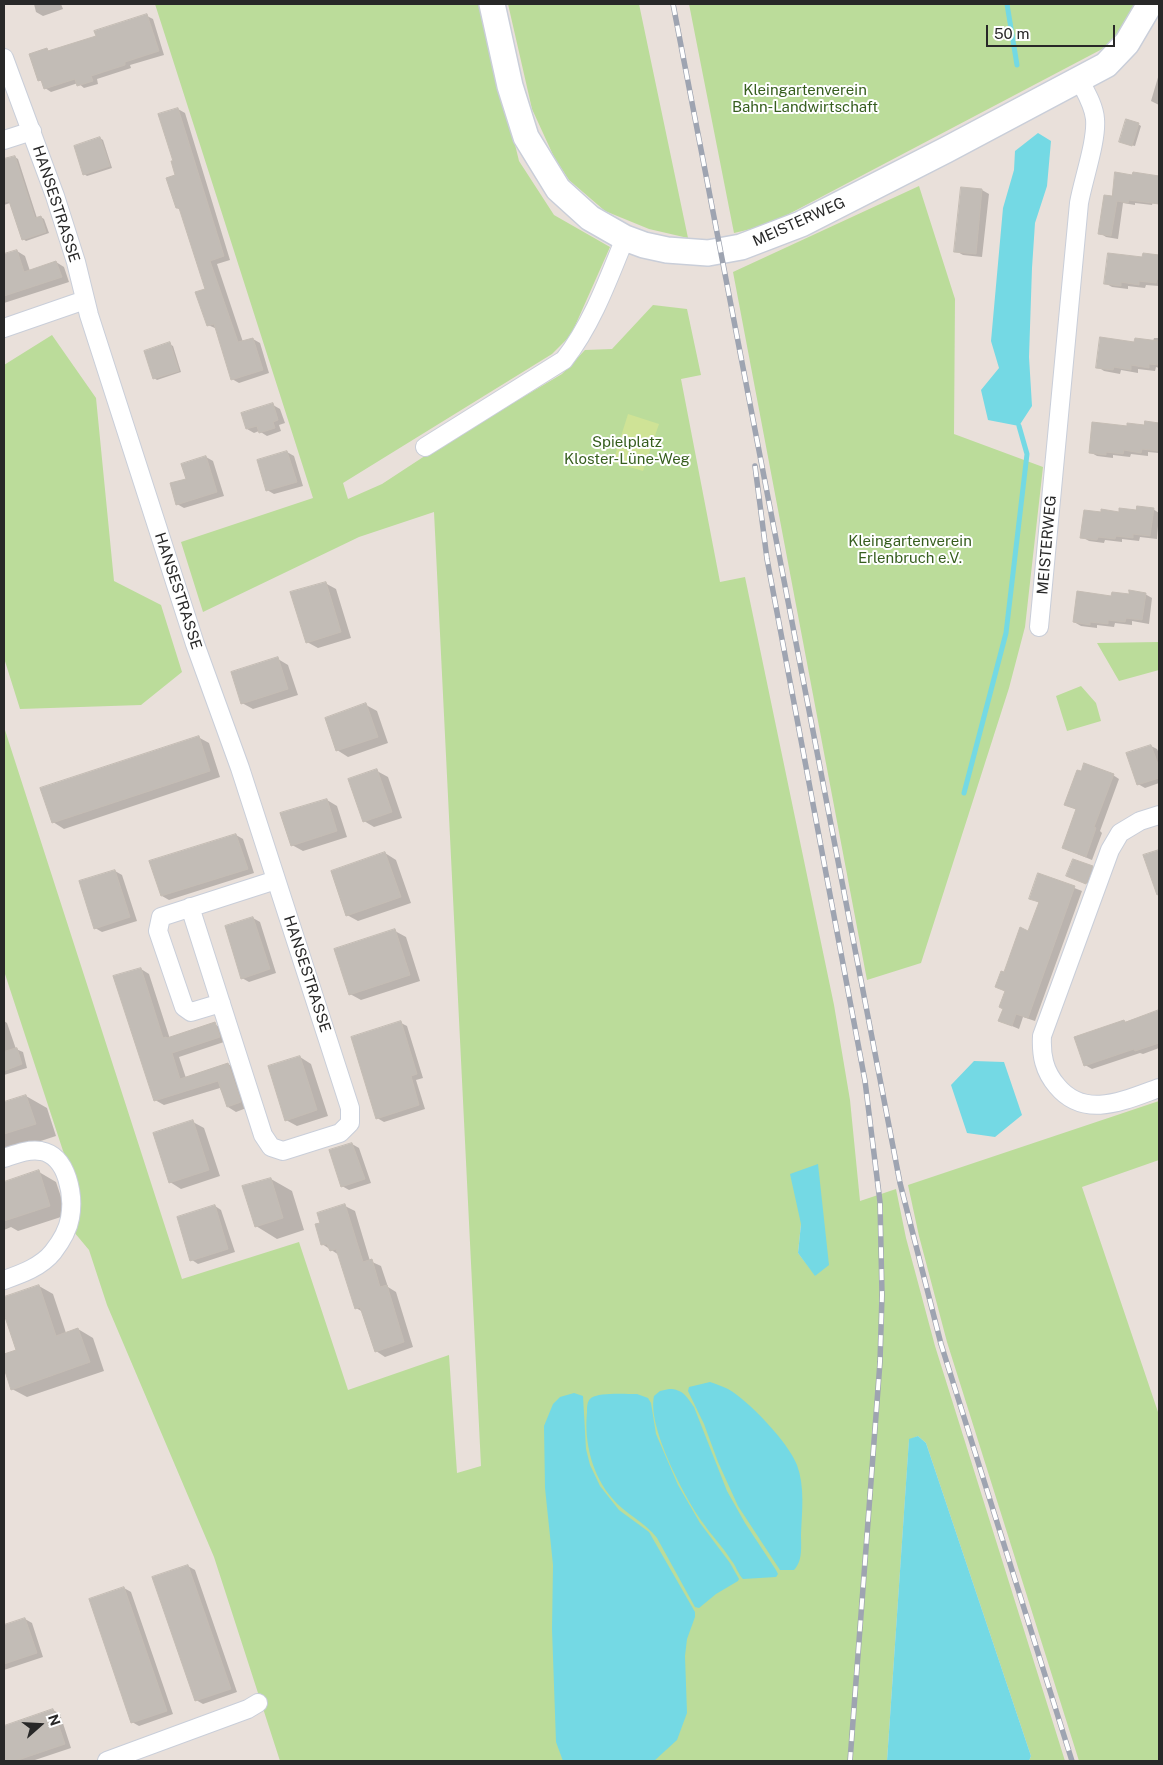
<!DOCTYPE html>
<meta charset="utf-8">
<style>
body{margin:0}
#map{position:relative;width:1163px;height:1765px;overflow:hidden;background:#e9e0da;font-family:"Public Sans",sans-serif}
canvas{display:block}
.frame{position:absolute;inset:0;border:5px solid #282828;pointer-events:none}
.north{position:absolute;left:15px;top:1700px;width:50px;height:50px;-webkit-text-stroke:4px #fff;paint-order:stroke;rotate:71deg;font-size:14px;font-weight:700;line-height:20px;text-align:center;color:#282828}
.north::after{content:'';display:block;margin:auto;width:18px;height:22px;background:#282828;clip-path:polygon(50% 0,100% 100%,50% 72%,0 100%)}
.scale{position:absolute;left:986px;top:25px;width:129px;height:22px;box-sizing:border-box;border:2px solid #282828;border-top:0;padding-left:6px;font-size:15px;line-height:18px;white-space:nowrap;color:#282828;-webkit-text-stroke:4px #fff;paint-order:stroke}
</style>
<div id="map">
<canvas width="1163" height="1765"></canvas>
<div class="frame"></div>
<div class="north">N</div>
<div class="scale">50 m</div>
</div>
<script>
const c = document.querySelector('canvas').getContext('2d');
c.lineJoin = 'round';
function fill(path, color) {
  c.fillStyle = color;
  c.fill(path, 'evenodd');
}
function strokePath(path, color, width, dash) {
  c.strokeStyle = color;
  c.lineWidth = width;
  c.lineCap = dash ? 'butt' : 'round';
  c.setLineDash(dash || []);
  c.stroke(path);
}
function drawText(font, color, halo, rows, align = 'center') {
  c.font = font + ' "Public Sans",sans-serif';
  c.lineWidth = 4;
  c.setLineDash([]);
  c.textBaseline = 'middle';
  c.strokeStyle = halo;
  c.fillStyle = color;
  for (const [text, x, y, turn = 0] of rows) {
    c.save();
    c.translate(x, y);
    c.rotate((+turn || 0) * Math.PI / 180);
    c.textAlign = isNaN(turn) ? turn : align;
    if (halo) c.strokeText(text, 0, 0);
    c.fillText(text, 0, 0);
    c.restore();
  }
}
fill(new Path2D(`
 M155 4H481L519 161 554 215 610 247 571 335 552 354 343 483 348 499 382 484 440 446 562 374 585 350 612 349 653 305 687 309 701 375 681 379 720 582 745 577 834 1005 850 1100 860 1201 896 1189 906 1238 935 1346 1065 1761H1029L1031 1756 926 1443 918 1436 909 1440 887 1761H280L214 1557 107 1305 89 1250 74 1232 67 1163 4 971V727L182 1279 299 1242 348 1390 449 1355 457 1473 481 1466 434 512 359 537 203 612 181 542 313 498ZM801 1224 816 1276 798 1253Z
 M508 4H639L688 238 649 229 605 211 569 180 554 157 532 109Z
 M689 4H1136L1118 34 1106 47 768 225 734 233Z
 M919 186 955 299 954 434 1043 467 1025 627 1009 688 921 963 867 980 733 272Z
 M52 335 96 398 114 581 161 605 182 672 141 705 20 709 4 658V365Z
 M1159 642V670L1119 681 1097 643Z
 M1081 686 1096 703 1101 721 1067 731 1056 696Z
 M1159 1101V1160L1082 1187 1159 1415V1761H1079L947 1342 919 1236 908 1185Z`), '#bbdc9a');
fill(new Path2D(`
 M628 414 659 424 643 471 613 462Z`), '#cfe396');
fill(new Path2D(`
 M1038 133 1051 141 1047 186 1035 223 1032 268 1029 357 1032 406 1019 426 988 420 981 390 999 368 991 341 1003 208 1014 170 1015 151Z
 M974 1061 1004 1062 1022 1115 995 1137 967 1133 951 1085Z
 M818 1164 829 1265 815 1276 798 1253 801 1224 790 1174Z
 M710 1382C716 1384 722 1386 728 1389 749 1401 788 1442 797 1465 805 1487 802 1511 801 1534 801 1546 803 1561 794 1570H780L738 1506 718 1462 704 1424 688 1391 689 1387Z
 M669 1389C683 1389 687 1397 694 1407L727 1491 745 1523 776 1570 778 1574 776 1577 743 1579C738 1574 736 1566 731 1560 723 1547 712 1536 703 1523 685 1498 647 1427 654 1396L660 1391Z
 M574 1393 583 1396 586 1449 590 1465 600 1486 619 1510 649 1532 695 1612V1617L687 1639 685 1656 687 1713 677 1740 654 1761H563L556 1742 552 1629 553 1565 545 1488 544 1426 553 1404 560 1397Z
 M637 1394 648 1398 651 1403 656 1434 678 1485 700 1523 730 1563 739 1579 738 1581 716 1594 699 1608 695 1607 657 1538C645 1522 625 1514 612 1498 592 1475 584 1442 587 1412 587 1407 587 1401 591 1398 599 1392 626 1394 637 1394Z
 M918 1436 926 1443 1031 1756 1029 1761H887L909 1439Z`), '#74d9e4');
fill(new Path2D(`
 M26 4H61L63 9 43 16 36 12 34 4 29 5Z
 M147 16 153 19 164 55 130 65 131 68 97 79 98 84 84 88 78 83 51 92 45 88 43 82 39 80 47 50 51 52 97 37Z
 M1159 74V105L1151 101Z
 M178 109 185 113 230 260 217 264 243 342 253 339 260 343 269 373 239 383 232 379 217 329 208 325 207 290 181 210 177 208 175 161Z
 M1138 124 1141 126 1135 146 1123 143Z
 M100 138 103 140 112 168 87 176 84 174Z
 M15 157 18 159 37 218 41 217 44 219 49 233 26 241 23 239 10 203 4 205V161Z
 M1134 173 1159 177V203L1153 202 1152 205 1135 203V205L1123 203 1118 239 1106 237 1100 233 1113 198 1133 176Z
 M982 190 989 194 982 257 963 255 956 251Z
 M17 251 25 256 30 271 56 262 64 267 69 282 4 303V256Z
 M1144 255 1159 257V286L1146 285 1145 288 1128 286V289L1112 287 1105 283 1143 258Z
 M1154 338H1159V368L1156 367 1155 371 1138 369V373L1121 370 1120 374 1104 371 1098 367 1135 343 1153 341Z
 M169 344 173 346 181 372 157 380 154 378Z
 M273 405 280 409 285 423 279 425 281 431 267 436 259 431 254 433 247 429Z
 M1146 422 1159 424V453L1148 452V456L1131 454 1130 457 1113 455V458L1097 456 1090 452 1128 428 1146 426Z
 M287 452 294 456 303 486 274 494 267 490Z
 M206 457 213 461 224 496 184 508 177 504 187 479Z
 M1153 509 1159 513 1157 539 1140 537 1139 541 1122 539V542L1105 540 1104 543 1089 541 1082 537 1102 514Z
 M325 583 336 589 351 638 318 648 307 642Z
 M1145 594 1152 598 1149 624 1132 621V625L1115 623 1114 627 1097 625V628L1081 626 1074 622 1112 597Z
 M278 659 288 665 298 695 253 709 242 703Z
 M366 705 377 711 388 743 348 757 337 750Z
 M198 737 209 743 220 777 64 829 53 822Z
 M1151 746 1157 749 1159 753V783L1145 788 1138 784Z
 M377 771 388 777 402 818 374 827 364 821Z
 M1113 775 1119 779 1100 831 1102 833 1092 860 1063 848 1077 810 1066 804Z
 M327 800 337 806 347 837 303 851 292 845Z
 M236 835 243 839 254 873 169 900 162 896Z
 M385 853 396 860 411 903 358 921 347 915Z
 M1092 868 1095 869 1090 884 1071 877Z
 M115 871 122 875 137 921 102 932 95 928Z
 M1039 874 1082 891 1035 1021 1023 1017 1019 1029 1000 1021 1004 1009 1006 991 1004 973 1029 932 1040 903 1030 898Z
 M253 918 260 922 276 973 249 982 242 978Z
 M395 931 406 937 420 981 361 1000 350 994Z
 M141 969 149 974 170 1039 214 1024 223 1029 227 1041 179 1057 186 1078 228 1064 237 1069 249 1107 236 1112 228 1107 220 1088 164 1105 155 1100Z
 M1159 1012V1048L1143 1054 1140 1053 1092 1069 1085 1065 1124 1021 1127 1023Z
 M4 1021 7 1023 16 1049 23 1052 27 1068 4 1075Z
 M401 1023 407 1026 423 1078 416 1080 425 1109 384 1122 377 1118Z
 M300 1057 311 1064 328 1116 297 1126 286 1120Z
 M26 1096 47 1108 56 1136 4 1153V1103Z
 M193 1122 204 1128 220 1176 181 1189 170 1182Z
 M352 1144 359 1148 371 1183 349 1190 342 1186Z
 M39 1172 56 1182 67 1215 18 1231 11 1227 4 1230V1183Z
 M271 1179 292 1191 304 1230 277 1239 256 1226Z
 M215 1206 221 1210 235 1252 198 1264 192 1260Z
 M345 1206 355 1211 370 1261 381 1266 388 1287 396 1292 413 1347 385 1357 376 1351 363 1312 356 1308 339 1255 322 1244V1223Z
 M39 1286 53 1294 66 1333 78 1329 93 1338 104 1371 27 1397 12 1389 4 1365V1355L18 1351 4 1310V1298Z
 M188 1566 195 1570 237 1692 203 1704 196 1700Z
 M124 1588 131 1592 173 1714 139 1726 132 1722Z
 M25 1619 32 1623 43 1657 4 1670V1626Z
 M53 1710 60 1714 71 1748 32 1761H4V1727Z`), '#0003');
strokePath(new Path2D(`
 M1007 4 1017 65
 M964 793 1006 633 1027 454 1019 426`), '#74d9e4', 5);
const building = new Path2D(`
 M147 14 159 51 125 62V65L91 76 93 81 77 86 75 79 44 89 41 80 38 81 29 54 47 48 48 51 96 36 94 31Z
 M178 108 224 256 210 261 238 342 253 338 263 370 231 380 214 324 207 326 195 292 205 289 179 208H176L166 178 175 175 171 161H173L158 114Z
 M1126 119 1139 123 1132 146 1119 142Z
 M100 137 110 166 83 175 74 146Z
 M15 156 35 218 41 216 46 232 22 240 9 201 4 202V159Z
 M1115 172 1132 175 1133 172 1159 176V204L1129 200 1128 203 1117 201 1111 236 1098 234 1104 195 1112 196Z
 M961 187 982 189 976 254 954 252Z
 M17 250 24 272 56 261 62 277 4 296V254Z
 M1108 253 1142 257 1143 253 1159 255V280L1157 279 1156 283 1139 281V285L1121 282V286L1104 284Z
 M1100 337 1134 342 1135 338 1159 341V365L1149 364V368L1131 365V370L1114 367 1113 370 1096 368Z
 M170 342 179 371 153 379 144 351Z
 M273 403 278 420 273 422 275 428 259 433 257 426 246 429 241 413Z
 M1145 421 1159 423 1158 451 1142 449 1141 453 1124 450 1123 454 1106 452V455L1089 453 1092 422 1127 426V423L1144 425Z
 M287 451 297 482 266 491 257 460Z
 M206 456 217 492 176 505 170 483 186 479 181 464Z
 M1137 506 1154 508 1150 536 1133 534V538L1116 536 1115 539 1098 537 1097 540 1080 538 1084 510 1101 512V509L1119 512V508L1136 510Z
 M326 582 341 632 306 643 290 592Z
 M1129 590 1146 593 1142 620 1126 618 1125 622 1108 620V624L1090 622V625L1073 622 1077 591 1111 596 1112 592 1129 594Z
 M278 657 288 689 241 704 231 672Z
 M366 703 378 737 336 751 325 718Z
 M199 736 210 771 52 823 40 788Z
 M1151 745 1159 767V778L1137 785 1126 753Z
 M1084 763 1114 774 1094 827 1096 828 1086 857 1062 848 1076 809 1064 805 1077 770 1081 771Z
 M377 769 392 812 363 822 348 779Z
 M327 799 337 831 291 846 280 813Z
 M236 834 248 869 161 896 149 861Z
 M1159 850V894L1157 895 1143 855Z
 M385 852 401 897 346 916 331 871Z
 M1073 859 1093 866 1086 884 1066 876Z
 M115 870 130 917 94 929 79 881Z
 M1038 873 1075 886 1028 1018 1016 1014 1012 1026 998 1021 1003 1009 999 1007 1005 991 995 987 1001 971 1004 972 1020 927 1028 931 1039 902 1029 899Z
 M253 917 270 969 241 979 225 926Z
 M395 929 410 975 349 995 334 949Z
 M141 968 163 1038 166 1037 167 1038 215 1022 220 1037 172 1053 180 1079 228 1063 241 1102 227 1107 218 1081 154 1101 113 976Z
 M1159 1010V1043L1135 1051 1134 1049 1084 1066 1074 1037 1124 1020 1125 1022Z
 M401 1021 417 1074 411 1076 419 1105 376 1119 351 1037Z
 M17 1048 22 1064 4 1071V1052Z
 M300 1056 317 1110 285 1121 268 1066Z
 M26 1095 36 1124 4 1134V1102Z
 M193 1120 209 1170 169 1183 153 1133Z
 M352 1143 365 1179 341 1187 329 1150Z
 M39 1170 50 1206 4 1221V1182Z
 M271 1178 283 1218 255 1227 242 1186Z
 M345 1204 363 1262 372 1259 380 1287 387 1285 404 1342 375 1352 360 1307 355 1309 336 1249 330 1251 327 1244 321 1245 315 1224 320 1223 317 1213Z
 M215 1205 228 1249 190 1261 177 1217Z
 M39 1285 56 1336 78 1328 90 1362 11 1390 4 1368V1354L16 1350 4 1314V1297Z
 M188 1565 231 1689 195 1701 152 1577Z
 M124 1587 167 1711 131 1723 89 1599Z
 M25 1618 37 1653 4 1664V1625Z
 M53 1709 65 1744 15 1761H4V1726Z`);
fill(building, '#c2bcb6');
strokePath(building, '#c4bcb4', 1);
const street = new Path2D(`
 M4 58 55 196 76 262 89 315 195 644 240 768 350 1108V1123L340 1133 283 1151 271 1147 263 1135 190 907
 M4 140 32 131
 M4 328 85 300
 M425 447 564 360C592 324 608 280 625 238
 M1039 627 1079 203C1083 180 1097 141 1095 119 1094 105 1085 91 1079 79
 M1159 815 1140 821 1120 833 1110 850 1042 1036C1041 1055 1044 1071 1057 1086 1085 1120 1125 1100 1159 1088
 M221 1003 191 1012 184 1007 158 931 161 917 276 880
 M4 1158C16 1154 28 1149 41 1151 68 1156 74 1196 70 1218 68 1230 60 1243 53 1252 41 1267 21 1274 4 1280
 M107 1761 248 1709 258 1703`);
const secondary = new Path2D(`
 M492 4 510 86 526 137 558 189 590 218 625 238 644 245 667 250 708 253 741 247 801 224 946 150 1106 65 1127 43 1150 4`);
strokePath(street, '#c9ced9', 20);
strokePath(secondary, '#c9ced9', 28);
strokePath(street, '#fff', 18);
strokePath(secondary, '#fff', 25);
const rail = new Path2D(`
 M673 4 900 1183 941 1344 1072 1761
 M755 466 767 559 865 1081 880 1202 882 1295 880 1362 850 1761`);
strokePath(rail, '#9ea4b1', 5.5);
strokePath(rail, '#fff', 4, [11]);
drawText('15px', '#365e1e', '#fff', [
 ["Kleingartenverein",805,90],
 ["Bahn-Landwirtschaft",805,107],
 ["Spielplatz",627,442],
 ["Kloster-Lüne-Weg",627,459],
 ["Kleingartenverein",910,541],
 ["Erlenbruch e.V.",910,558]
]);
drawText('15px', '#282828', '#fff', [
 ["HANSESTRASSE",56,204,72],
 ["MEISTERWEG",799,222,-24],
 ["MEISTERWEG",1047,545,-85],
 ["HANSESTRASSE",178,591,72],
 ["HANSESTRASSE",307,974,72]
]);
</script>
